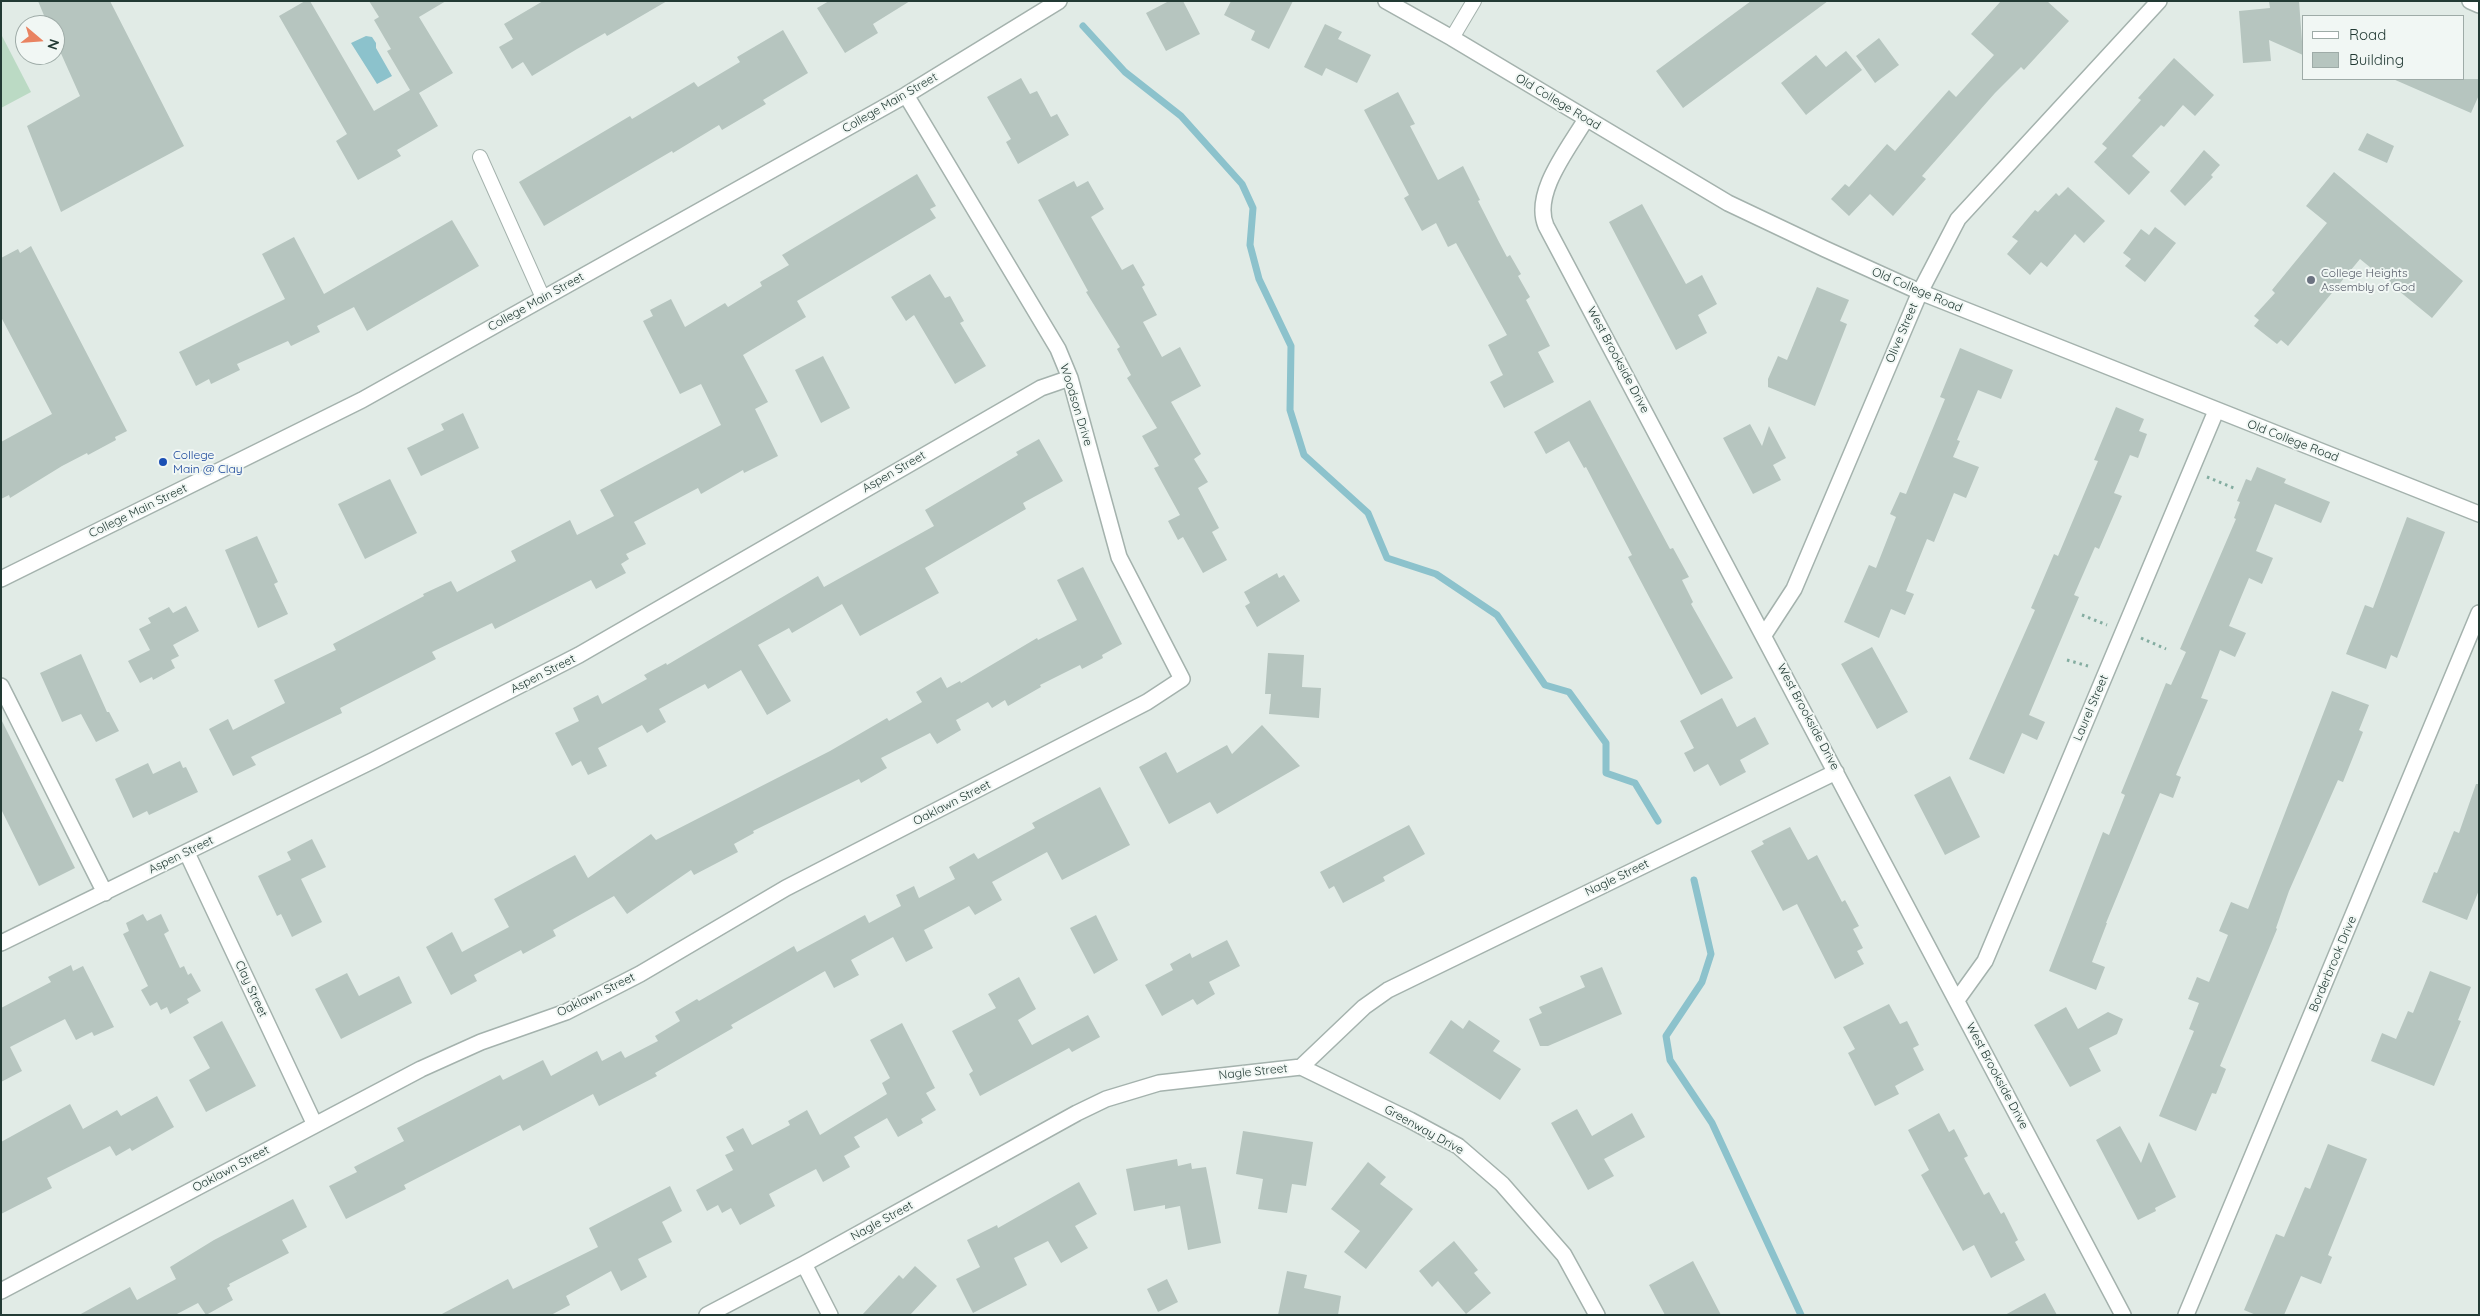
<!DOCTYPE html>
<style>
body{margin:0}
#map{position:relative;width:2480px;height:1316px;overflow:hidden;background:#e1ebe6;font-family:Quicksand,sans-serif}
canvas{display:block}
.frame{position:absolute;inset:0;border:2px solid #223a34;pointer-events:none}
.legend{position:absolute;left:2302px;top:15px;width:162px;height:65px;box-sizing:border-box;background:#f1f7f4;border:1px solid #9eaba7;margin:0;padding:6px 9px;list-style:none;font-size:15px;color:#223a34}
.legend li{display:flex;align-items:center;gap:10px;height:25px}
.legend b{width:25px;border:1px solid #9eaba7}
.north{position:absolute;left:15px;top:15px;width:50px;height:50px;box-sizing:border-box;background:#f1f7f4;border:1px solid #9eaba7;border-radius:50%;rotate:108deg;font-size:14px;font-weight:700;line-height:20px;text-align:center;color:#223a34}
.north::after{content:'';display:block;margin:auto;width:18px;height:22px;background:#e98361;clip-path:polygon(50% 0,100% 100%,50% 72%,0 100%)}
</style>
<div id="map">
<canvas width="2480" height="1316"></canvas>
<div class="frame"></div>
<ul class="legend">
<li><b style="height:6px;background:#fff"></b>Road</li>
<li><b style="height:14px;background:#b6c5bf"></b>Building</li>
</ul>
<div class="north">N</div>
</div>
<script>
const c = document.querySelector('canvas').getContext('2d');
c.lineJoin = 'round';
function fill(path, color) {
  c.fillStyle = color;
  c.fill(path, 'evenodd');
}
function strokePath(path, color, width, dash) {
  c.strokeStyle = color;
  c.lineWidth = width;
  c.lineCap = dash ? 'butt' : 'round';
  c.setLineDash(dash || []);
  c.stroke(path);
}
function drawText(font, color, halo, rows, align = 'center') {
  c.font = font + ' Quicksand,sans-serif';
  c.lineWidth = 4;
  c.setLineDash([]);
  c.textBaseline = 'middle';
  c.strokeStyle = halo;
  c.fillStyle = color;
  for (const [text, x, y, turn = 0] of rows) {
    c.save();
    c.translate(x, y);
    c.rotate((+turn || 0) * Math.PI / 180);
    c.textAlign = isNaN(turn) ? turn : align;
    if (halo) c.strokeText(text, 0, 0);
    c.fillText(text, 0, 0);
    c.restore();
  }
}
fill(new Path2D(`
 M2 36 31 92 1 108V37Z`), '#bbdac4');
fill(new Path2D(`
 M366 36 372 37 376 43V48L392 76 377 84 351 43Z`), '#8cc2cc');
strokePath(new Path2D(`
 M1083 26 1125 72 1181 116 1242 184 1253 208 1250 245 1259 279 1291 346 1290 410 1304 455 1368 513 1387 558 1436 574 1497 615 1545 685 1569 692 1606 743V773L1635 783 1658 821
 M1694 880 1711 954 1702 982 1666 1036 1670 1060 1712 1123 1801 1315`), '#8cc2cc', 7);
fill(new Path2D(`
 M38 1H110L184 146 61 212 27 126 80 96 55 40V25H48Z
 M305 1H310L374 111 410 90 387 51 391 49 374 20 379 17 369 1H446L419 17 453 73 419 93 438 126 397 150 401 156 358 180 336 141 347 134 279 16Z
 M543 1H667L607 36 605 33 577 49 532 76 523 62 512 69 499 47 513 39 504 24Z
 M829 1H910L873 24 878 33 845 53 817 8Z
 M1169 1H1183L1200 34 1166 51 1146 13Z
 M1231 1H1293L1269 49 1251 40 1255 31 1224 15Z
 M1751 1H1828L1683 108 1656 71Z
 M2001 1H2047L2069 21 2024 70 2021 67 1995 93 1922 176 1926 179 1893 216 1870 194 1849 216 1831 199 1845 184 1849 187 1887 144 1895 151 1949 90 1956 97 1994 55 1971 34Z
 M2269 1H2299L2303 55 2269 40 2271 61 2243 63 2239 11 2270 8Z
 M1325 24 1342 32 1338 39 1371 55 1357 83 1326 68 1322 76 1304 67Z
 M783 30 808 73 763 100 766 104 722 130 719 125 673 153 672 151 544 226 519 182 630 116 632 119 694 82 698 87 740 62 737 57Z
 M1879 38 1899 65 1875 83 1856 56Z
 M1846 51 1862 70 1806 115 1781 83 1816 55 1826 67Z
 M2174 58 2214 95 2195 116 2183 105 2164 127 2161 125 2132 156 2150 172 2129 195 2094 162 2107 148 2102 144 2141 100 2138 98Z
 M1021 78 1030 94 1037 91 1051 117 1057 114 1069 135 1018 164 1006 142 1011 139 987 97Z
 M2393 79H2479V95L2471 113Z
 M1398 92 1415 124 1410 126 1438 180 1463 166 1480 200 1478 201 1499 242 1507 257 1510 255 1521 274 1518 276 1530 297 1526 300 1550 346 1538 352 1554 382 1504 408 1490 382 1503 375 1488 345 1507 335 1456 243 1448 247 1436 223 1422 231 1404 198 1409 195 1364 110Z
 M2367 133 2394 146 2387 163 2358 150Z
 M2204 150 2220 165 2211 175 2213 177 2185 206 2170 191Z
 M2334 172 2463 281 2432 318 2360 259 2288 346 2281 340 2277 344 2254 326 2259 320 2254 316 2275 293 2272 290 2327 223 2306 206Z
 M917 174 936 206 930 209 936 218 797 301 806 317 743 355 768 402 755 409 778 456 744 473 743 470 701 494 698 488 634 522 646 544 626 554 629 559 621 564 626 573 596 589 591 580 495 629 492 623 432 652 436 659 340 708 342 713 251 757 256 765 233 776 209 729 228 719 233 730 285 703 274 680 336 650 333 644 424 596 423 594 451 581 457 592 516 561 511 551 570 520 577 535 614 516 600 490 721 425 701 384 680 394 643 321 653 316 650 310 671 299 685 327 725 303 728 307 762 286 760 282 789 265 782 255Z
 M1074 181 1077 187 1088 181 1104 209 1091 217 1122 270 1133 264 1145 285 1142 287 1157 315 1143 322 1162 357 1180 347 1201 386 1171 402 1201 454 1194 459 1208 482 1198 488 1219 528 1212 532 1227 560 1203 573 1183 537 1178 540 1168 521 1180 515 1154 468 1159 466 1142 436 1157 428 1127 378 1131 375 1117 349 1120 347 1086 292 1088 291 1038 200Z
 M2068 187 2105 221 2084 243 2075 234 2047 267 2041 262 2030 275 2007 254 2018 241 2012 237 2035 210 2038 212 2056 193 2059 196Z
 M1642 204 1686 284 1702 275 1717 304 1698 315 1707 333 1676 350 1609 222Z
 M452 220 479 266 367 331 354 307 317 326 320 332 291 346 288 341 237 364 240 370 211 384 209 379 196 386 179 352 285 299 262 254 294 237 324 294Z
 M2155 227 2176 243 2145 282 2125 266 2131 259 2123 253 2141 229 2149 235Z
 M31 246 127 431 115 437 116 440 88 455 87 453 62 466 10 498 9 495 1 499V442L52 414 1 317V258L18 249 20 253Z
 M930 274 945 298 950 296 964 321 960 323 986 366 955 384 914 315 906 321 891 297Z
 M1817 287 1849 300 1840 321 1847 324 1815 406 1768 387V379L1778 356 1787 360Z
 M1960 348 2013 370 2001 399 1978 390 1957 440 1960 441 1953 457 1979 467 1966 498 1954 493 1934 542 1927 539 1906 591 1914 594 1905 615 1891 609 1879 638 1844 622 1869 565 1876 568 1896 517 1890 514 1900 492 1906 494 1945 399 1940 397Z
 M823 356 850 408 821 423 795 370Z
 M1590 400 1670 549 1673 548 1689 577 1682 580 1693 602 1691 604 1733 678 1701 695 1628 557 1632 555 1586 467 1584 468 1569 441 1546 454 1534 432Z
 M2116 407 2144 419 2139 431 2147 434 2138 458 2130 455 2114 493 2122 496 2099 549 2095 547 2074 595 2079 597 2029 715 2045 722 2037 740 2022 733 2004 774 1969 759 2035 610 2031 608 2054 554 2058 556 2098 461 2094 460Z
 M463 413 479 448 421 476 407 448 444 430 441 424Z
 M1750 424 1762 446 1769 426 1786 458 1773 465 1781 480 1753 494 1723 438Z
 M1039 439 1063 481 1023 503 1026 509 925 568 939 593 860 636 842 604 792 633 789 628 758 645 791 701 767 715 741 670 708 689 705 684 659 709 666 722 647 733 642 725 598 748 607 766 588 775 581 761 572 766 555 733 579 721 573 708 598 695 602 704 647 679 644 675 666 663 667 665 818 576 824 587 934 526 925 510 1018 455 1016 452Z
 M2257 467 2286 479 2284 483 2330 502 2321 523 2275 504 2256 551 2273 558 2262 584 2249 578 2229 626 2246 633 2235 657 2220 650 2201 698 2208 700 2176 775 2181 777 2173 798 2160 793 2149 819 2106 923H2107L2092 962 2105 967 2096 990 2049 971 2103 832 2109 835 2125 795 2121 793 2166 683 2171 685 2186 652 2180 649 2236 519 2234 518 2240 502 2237 501 2246 479 2251 481Z
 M390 479 417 533 365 559 338 504Z
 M2407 517 2445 532 2397 658 2391 655 2386 669 2346 654 2365 605 2373 608Z
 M257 536 278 582 274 584 288 614 258 628 225 550Z
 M1083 567 1122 644 1102 655 1103 658 1082 669 1080 665 1040 685 1041 687 1008 706 1005 700 992 708 988 702 956 720 961 730 937 744 930 733 881 758 887 768 861 783 859 779 753 831 754 833 734 844 738 852 694 875 691 870 627 914 614 896 553 930 556 936 523 954 521 950 474 975 477 981 451 995 426 947 452 932 462 952 509 927 494 899 575 855 588 878 651 834 656 840 830 751 887 718 889 721 922 702 916 692 941 677 947 688 960 681 961 683 1037 638 1038 640 1077 620 1057 580Z
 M1277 573 1279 578 1284 575 1300 601 1257 627 1245 606 1250 603 1244 592Z
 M186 606 199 631 173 645 179 656 171 660 175 668 153 680 152 677 140 683 128 661 150 650 139 629 151 623 148 618 169 607 173 613Z
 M1872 647 1908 712 1877 729 1841 664Z
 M1268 653 1304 655 1302 687 1321 688 1319 718 1269 714 1271 694H1265Z
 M81 654 107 712H109L119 731 96 742 81 714 62 722 40 673Z
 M2332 691 2369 705 2359 730 2363 732 2343 782 2338 780 2289 891 2276 928 2277 929 2220 1066 2226 1069 2216 1094 2212 1093 2196 1131 2159 1116 2194 1031 2189 1029 2199 1003 2188 999 2197 977 2209 982 2228 935 2219 931 2231 902 2248 909Z
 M1722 698 1737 727 1755 717 1769 744 1740 760 1746 772 1720 786 1708 764 1694 772 1684 753 1694 748 1680 721Z
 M1 719 75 868 39 886 1 809Z
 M1262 725 1300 766 1217 814 1210 802 1169 824 1139 767 1166 752 1177 773 1227 745 1232 754Z
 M180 761 183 768 186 767 198 792 149 815 147 811 133 818 115 779 148 763 153 774Z
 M1950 776 1980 837 1945 855 1914 795Z
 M2476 784H2479V890L2467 920 2422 902 2434 872 2437 873 2454 831 2459 833Z
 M1100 787 1130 845 1062 880 1047 852 992 882 1002 900 975 915 969 906 924 930 933 948 906 962 893 937 851 960 859 975 834 988 825 971 731 1025 733 1028 655 1073 657 1076 599 1106 593 1094 523 1131 520 1125 404 1185 406 1189 346 1219 329 1186 357 1172 354 1167 404 1141 397 1128 500 1075 503 1080 543 1060 551 1076 597 1051 602 1061 621 1051 625 1058 658 1041 655 1036 680 1021 675 1012 697 999 699 1001 794 946 797 952 865 915 869 923 901 906 896 895 914 886 919 898 955 879 949 867 974 853 978 859 1035 828 1032 823Z
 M1409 825 1425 854 1383 877 1385 881 1343 903 1334 886 1329 889 1320 872Z
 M1790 827 1808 860 1817 855 1842 902 1845 900 1859 926 1853 929 1863 948 1857 951 1864 964 1835 979 1797 904 1783 911 1751 851 1764 844 1762 841Z
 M312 839 326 867 301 879 322 922 292 937 281 914 277 916 258 876 291 860 287 852Z
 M143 914 147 921 161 914 169 931 164 934 180 968 184 966 188 975 191 973 201 991 187 999 189 1003 170 1014 167 1007 161 1010 157 1002 150 1006 141 990 148 986 123 934 129 931 126 923Z
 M1096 915 1118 960 1094 974 1070 928Z
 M1227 940 1240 966 1209 982 1215 994 1197 1005 1193 999 1162 1016 1145 985 1173 970 1170 964 1190 953 1192 958Z
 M71 965 73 971 83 966 114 1027 94 1036 92 1032 76 1040 65 1019 10 1047 22 1071 1 1082V1008L51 982 48 977Z
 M1602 967 1622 1014 1548 1046H1540L1529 1019 1542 1013 1539 1007 1585 987 1580 976Z
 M2430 971 2471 987 2458 1020 2461 1021 2434 1086 2371 1061 2382 1033 2396 1039 2408 1011 2413 1013Z
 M347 973 359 996 399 976 412 1003 341 1039 315 989Z
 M1019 977 1036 1009 1018 1020 1032 1045 1088 1015 1100 1037 1072 1052 1069 1048 980 1096 969 1074 973 1071 952 1031 996 1008 988 994Z
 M1889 1004 1900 1024 1907 1021 1919 1045 1913 1048 1924 1070 1895 1086 1899 1094 1875 1106 1848 1053 1855 1049 1843 1027Z
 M2066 1007 2078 1029 2108 1012 2123 1019 2117 1034 2089 1048 2101 1071 2070 1087 2034 1025Z
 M1451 1020 1463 1029 1469 1020 1500 1041 1493 1051 1521 1069 1500 1100 1429 1053Z
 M222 1021 256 1086 206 1112 189 1080 210 1068 193 1037Z
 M902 1023 935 1088 926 1093 936 1110 921 1119 923 1123 898 1137 887 1118 854 1137 860 1147 844 1156 850 1167 823 1182 816 1169 769 1194 775 1206 740 1225 731 1208 722 1213 718 1205 707 1211 696 1190 733 1170 725 1155 734 1151 726 1137 743 1128 752 1145 790 1125 788 1121 807 1110 820 1135 887 1094 882 1083 890 1078 870 1040Z
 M157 1096 174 1127 132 1151 130 1148 116 1156 110 1146 47 1178 52 1188 1 1214V1142L70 1104 83 1129 117 1110 121 1116Z
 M1577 1109 1592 1136 1632 1113 1645 1137 1604 1159 1614 1176 1588 1190 1551 1123Z
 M1939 1113 1949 1132 1954 1129 1968 1156 1964 1158 1984 1195 1989 1192 2001 1214 2004 1212 2018 1240 2015 1242 2025 1260 1991 1278 1974 1245 1963 1251 1921 1175 1929 1170 1908 1130Z
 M2120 1126 2141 1163 2149 1142 2176 1197 2155 1208 2156 1211 2138 1220 2096 1140Z
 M1243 1131 1313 1142 1306 1186 1292 1184 1287 1213 1258 1209 1263 1179 1236 1174Z
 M2328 1144 2367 1159 2328 1255 2332 1257 2321 1284 2301 1276 2284 1315H2256L2244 1310 2276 1234 2284 1237 2305 1187 2310 1189Z
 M1177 1159 1178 1166 1191 1163 1192 1169 1206 1167 1221 1243 1188 1250 1180 1206 1165 1209V1205L1134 1211 1126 1169Z
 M1368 1162 1386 1177 1380 1184 1413 1209 1366 1269 1344 1252 1360 1231 1331 1209Z
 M1079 1182 1097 1214 1075 1226 1088 1248 1061 1263 1048 1241 1014 1258 1027 1285 973 1313 956 1279 980 1267 967 1240 997 1225 998 1228Z
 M670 1186 682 1211 662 1222 672 1242 638 1259 647 1277 621 1291 611 1271 566 1296 570 1305 551 1315H440L508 1279 513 1289 598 1247 589 1228Z
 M293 1199 307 1227 282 1240 289 1253 229 1284 230 1286 227 1288 233 1300 206 1315 198 1303 175 1315H79L130 1287 137 1300 176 1279 170 1267 214 1240Z
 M1454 1241 1478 1270 1474 1273 1491 1293 1466 1314 1438 1281 1432 1287 1419 1271Z
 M1693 1261 1721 1315H1665L1649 1285Z
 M915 1266 937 1286 910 1315H862L899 1275 903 1279Z
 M1287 1271 1307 1275 1304 1288 1341 1296 1338 1315H1278Z
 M1167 1279 1178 1302 1158 1312 1147 1289Z
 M2045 1293 2057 1315H2005Z`), '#b6c5bf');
const service = new Path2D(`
 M1452 38 1474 1
 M480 157 543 298`);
const minor = new Path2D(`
 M2470 1 2479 5
 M1586 119C1569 148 1532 193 1546 226L2123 1315
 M1 579 362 400 906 95 1059 1
 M1764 635 1794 589 1920 292 1958 219 2159 1
 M1 686 105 893
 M187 853 315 1125
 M1 943 374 760 579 655 1041 388 1070 378
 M1957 1000 1985 961 2216 411
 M1301 1067 1410 1120 1458 1146 1502 1184 1564 1255 1597 1315
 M804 1264 830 1315
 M1 1291 421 1069 481 1042 566 1012 640 974 786 888 1147 702 1182 679 1119 557 1070 378 1058 349 906 95
 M707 1315 804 1264 1077 1113 1106 1099 1159 1083 1301 1067 1364 1007 1388 990 1836 772
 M2186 1315 2479 613`);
const tertiary = new Path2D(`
 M1386 1 1452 38 1728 203 1825 249 1920 292 2479 514`);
strokePath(service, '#a4b2ad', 16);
strokePath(minor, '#a4b2ad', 18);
strokePath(tertiary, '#a4b2ad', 18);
strokePath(new Path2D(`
 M2207 477 2236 489
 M2082 615 2107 625
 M2141 638 2166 649
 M2067 660 2088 666`), '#83aca0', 3, [2.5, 4]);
strokePath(service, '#fff', 14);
strokePath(minor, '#fff', 15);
strokePath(tertiary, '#fff', 15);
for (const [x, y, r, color] of [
 [2311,280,5,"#6b7280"],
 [163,462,5,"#1a4fb4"]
]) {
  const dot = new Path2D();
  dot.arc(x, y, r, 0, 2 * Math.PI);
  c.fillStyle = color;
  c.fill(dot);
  strokePath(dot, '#f1f7f4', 2);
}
drawText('12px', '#223a34', '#f1f7f4', [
 ["Old College Road",1558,102,31],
 ["College Main Street",890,103,-30],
 ["Old College Road",1917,290,23],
 ["College Main Street",536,302,-29],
 ["Olive Street",1902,333,-67],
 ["West Brookside Drive",1618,360,62],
 ["Woodson Drive",1076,405,73],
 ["Old College Road",2293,441,21],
 ["Aspen Street",894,472,-30],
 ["College Main Street",138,511,-26],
 ["Aspen Street",543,674,-27],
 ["Laurel Street",2091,708,-67],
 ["West Brookside Drive",1808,717,62],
 ["Oaklawn Street",952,803,-27],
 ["Aspen Street",181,855,-26],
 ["Nagle Street",1617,878,-26],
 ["Borderbrook Drive",2333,964,-67],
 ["Clay Street",251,989,65],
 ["Oaklawn Street",596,995,-26],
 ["Nagle Street",1253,1072,-6],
 ["West Brookside Drive",1997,1076,62],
 ["Greenway Drive",1424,1130,29],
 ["Oaklawn Street",231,1169,-28],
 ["Nagle Street",882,1221,-29]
]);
drawText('12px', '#5b616d', '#f1f7f4', [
 ["College Heights",2321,273],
 ["Assembly of God",2321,287]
], 'left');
drawText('12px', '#164399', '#f1f7f4', [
 ["College",173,455],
 ["Main @ Clay",173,469]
], 'left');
</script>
